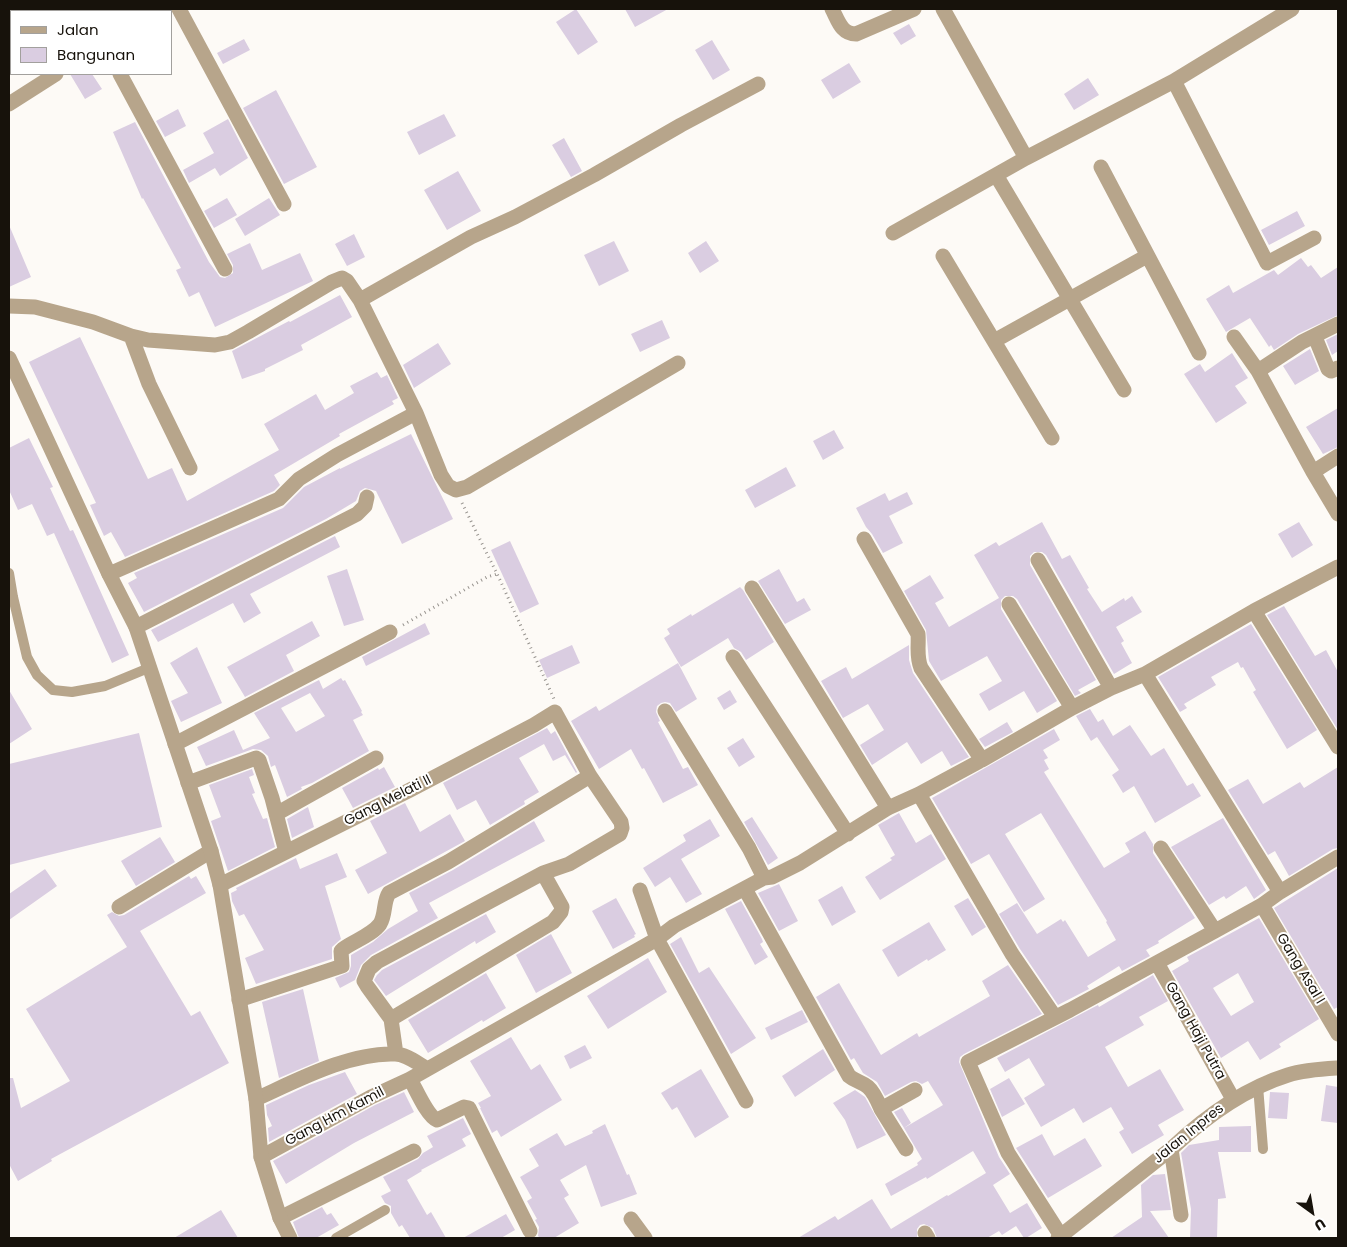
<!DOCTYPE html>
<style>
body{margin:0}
#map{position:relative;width:1347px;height:1247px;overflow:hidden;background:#fdfaf6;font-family:Poppins,sans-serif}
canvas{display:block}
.frame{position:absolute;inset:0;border:10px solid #17120b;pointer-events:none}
.legend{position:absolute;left:10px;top:10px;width:162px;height:65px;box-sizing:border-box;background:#fff;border:1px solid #a2a09d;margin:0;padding:6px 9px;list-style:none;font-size:15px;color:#17120b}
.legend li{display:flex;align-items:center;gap:10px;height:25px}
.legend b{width:25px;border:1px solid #a2a09d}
.north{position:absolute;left:1287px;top:1187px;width:50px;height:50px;-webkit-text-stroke:4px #fff;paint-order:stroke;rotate:148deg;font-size:14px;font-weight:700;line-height:20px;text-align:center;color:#17120b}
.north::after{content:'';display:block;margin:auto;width:18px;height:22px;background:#17120b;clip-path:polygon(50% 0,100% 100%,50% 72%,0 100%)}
</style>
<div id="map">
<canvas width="1347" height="1247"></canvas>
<div class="frame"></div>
<ul class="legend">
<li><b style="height:6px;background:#b7a58b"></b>Jalan</li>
<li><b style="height:14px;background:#dacde1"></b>Bangunan</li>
</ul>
<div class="north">U</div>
</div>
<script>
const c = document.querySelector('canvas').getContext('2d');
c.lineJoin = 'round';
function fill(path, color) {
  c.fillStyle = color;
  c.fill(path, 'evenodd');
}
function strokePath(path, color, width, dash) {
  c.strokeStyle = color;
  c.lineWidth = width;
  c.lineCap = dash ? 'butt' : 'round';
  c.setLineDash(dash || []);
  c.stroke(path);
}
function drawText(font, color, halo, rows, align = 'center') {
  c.font = font + ' Poppins,sans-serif';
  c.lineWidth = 4;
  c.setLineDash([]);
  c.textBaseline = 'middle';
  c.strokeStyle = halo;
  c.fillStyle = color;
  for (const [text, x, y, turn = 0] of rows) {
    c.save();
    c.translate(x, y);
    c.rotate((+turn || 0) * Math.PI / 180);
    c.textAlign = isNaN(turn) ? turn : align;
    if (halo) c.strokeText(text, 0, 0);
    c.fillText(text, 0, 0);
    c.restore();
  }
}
fill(new Path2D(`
 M576 9 598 42 578 55 556 22Z
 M625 9H668L635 27Z
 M909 24 916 36 901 45 893 33Z
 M244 39 250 50 223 64 217 53Z
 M712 40 730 70 713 80 695 50Z
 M849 63 861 82 833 99 821 80Z
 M70 74H92L102 89 85 99Z
 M1088 78 1099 95 1074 110 1064 94Z
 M276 90 317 167 284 184 243 108Z
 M178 109 186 126 165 137 156 121Z
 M444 114 456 136 419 155 407 132Z
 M228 119 248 158 220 176 215 168 189 183 183 170 214 153 203 133Z
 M135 122 209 262 220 277 225 278 233 273V265L227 254 250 243 262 270 300 253 313 281 215 327 199 292 189 297 176 270 181 268 143 198 142 199 113 132Z
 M564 138 582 171 571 177 552 145Z
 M458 171 481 211 447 230 424 190Z
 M227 198 237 215 214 228 204 211Z
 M269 198 280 215 245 236 235 219Z
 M1297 211 1305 226 1269 245 1261 230Z
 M9 225 31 277 9 287Z
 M354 234 365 257 347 266 335 244Z
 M614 241 629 271 599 286 584 255Z
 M706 241 719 261 700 273 688 253Z
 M1301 258 1308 267 1311 265 1321 278 1338 267V315L1298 334 1274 350 1271 345 1269 347 1250 318 1226 332 1206 299 1229 285 1233 293 1274 270 1278 275Z
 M340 295 352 317 301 345 303 350 265 369V371L242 379 232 351 289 321 290 322Z
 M662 320 670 338 640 352 631 334Z
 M1338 334V351L1332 355 1326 340Z
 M80 337 148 479 172 468 187 501 279 450 264 424 316 394 325 410 354 393 350 386 377 372 381 378 387 375 398 398 392 401 394 404 339 434 340 436 274 475 280 485 274 491 125 557 111 532 104 536 90 505 96 503 29 362Z
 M438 343 451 364 414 388 403 365Z
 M1310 349 1319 371 1295 385 1283 366Z
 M1232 353 1248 378 1235 386 1247 403 1216 423 1184 374 1200 364 1205 372Z
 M1338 408V447L1323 454 1306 427Z
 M834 430 844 448 823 460 813 441Z
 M411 434 453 519 402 544 376 491 365 488 360 491 356 501 326 519 144 612 128 583 137 578 134 573 283 508 304 487 340 468V469Z
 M29 438 53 487 50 488 70 531 73 530 129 655 112 663 54 533 47 536 32 504 18 510 9 490V448Z
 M786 467 796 486 755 508 745 490Z
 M907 492 913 504 889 516 903 543 883 553 872 534 866 527 856 508 885 493 889 501Z
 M1042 522 1062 559 1070 555 1089 588 1087 589 1102 612 1124 598 1125 601 1132 596 1142 612 1116 627 1124 641 1121 643 1132 663 1114 674 1046 555 1042 552H1034L1030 556V565L1096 680 1078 690 1081 693 1075 696 1017 599 1013 596H1005L1001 600V609L1057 701 1037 713 1024 691 989 711 979 694 1002 681 987 656 941 681 929 661 926 630 904 591 930 575 944 598 935 603 949 627 999 598 974 555 996 542 999 546Z
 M1299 522 1313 545 1292 558 1278 534Z
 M335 536 340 547 250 594 261 613 244 623 233 603 158 642 151 630Z
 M510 541 539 604 520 613 491 550Z
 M347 569 364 620 344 626 327 576Z
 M779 569 797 602 804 598 811 610 785 624 758 581Z
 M740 587 743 590 774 642 746 660 741 652 734 648 728 638 681 667 664 638 670 634 667 629 691 614 692 616Z
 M1284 606 1315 656 1326 650 1338 672V730L1267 615Z
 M312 621 320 636 286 655 294 671 245 697 227 667Z
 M425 623 430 634 366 666 362 657Z
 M1251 624 1317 730 1287 749 1253 692 1256 690 1243 667 1241 668 1238 662 1211 677 1216 685 1184 704 1187 708 1180 712 1158 677Z
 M572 645 580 663 547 678 539 660Z
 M909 645V660L913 673 969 757 951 766 942 751 921 764 907 742 872 765 860 745 884 730 868 704 843 718 821 681 846 667 852 679Z
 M197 647 222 703 181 722 171 701 188 693 170 663Z
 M678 663 697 699 676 712 670 703 665 702 661 703 657 706 656 712 660 721 658 722 683 769 688 767 698 785 663 803 644 768 642 769 631 749 599 769 571 721 596 706 599 711Z
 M341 678 343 681 345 680 362 711 361 712 363 715 353 720 369 751 312 783 301 787 302 789 287 797 275 765 271 767 268 756 261 750 253 749 206 766 197 747 234 730 243 750 270 738 254 713 319 680 323 689ZM310 693 325 716 296 732 281 708Z
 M9 690 32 729 9 744Z
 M730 690 737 702 724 710 717 698Z
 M1090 709 1098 722 1103 719 1113 736 1130 725 1151 756 1164 748 1187 786 1193 783 1201 796 1155 823 1134 786 1123 793 1112 775 1119 770 1097 737 1091 741 1076 716Z
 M1007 722 1013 732 985 747 979 739Z
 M547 728 551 734 555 731 577 772 576 773 565 755 553 761 544 744 519 758 539 792 524 801 525 804 490 825 476 800 457 810 443 783Z
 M1054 729 1060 740 1043 750 1048 758 1044 760 1049 769 1044 772 1104 868 1130 852 1125 843 1145 831 1153 844V853L1195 918 1158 941 1159 943 1146 950 1150 956 1122 971 1119 966 1087 986 1089 989 1058 1005 1020 949 999 914 1017 903 1037 934 1061 919 1063 922 1065 920 1088 957 1116 940 1106 922 1107 921 1041 813 1005 834 1045 899 1024 912 989 854 971 864 932 798Z
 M139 733 162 827 9 865V764Z
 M743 738 755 757 739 767 727 748Z
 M384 767 395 787 353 808 342 788 378 768 379 770Z
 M1338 767V848L1333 849 1289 876 1275 851 1268 855 1228 790 1248 779 1263 804 1300 782 1304 788Z
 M252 769 254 775 249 777 255 793 252 794 263 819 267 818 275 847 228 871 211 821 221 817 209 785Z
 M405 803 420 832 450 814 465 841 368 894 355 870 387 853 370 821Z
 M308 807 314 827 292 838 287 819Z
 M899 813 916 843 931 834 946 859 880 900 865 877 892 860 890 858 895 855 878 825Z
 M752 817 778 858 768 865 744 822Z
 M1223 818 1266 890 1254 899 1246 886 1226 899 1224 896 1209 905 1171 847Z
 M710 819 720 836 681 859 702 894 686 903 670 877 655 887 643 868 686 841 683 835Z
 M534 821 545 841 429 903 438 918 371 955 361 965 355 980 340 988 335 978 349 972 351 966V955L373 942 388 929 418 911 409 893 453 870Z
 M160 837 175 862 136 886 121 861Z
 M337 853 347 877 325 886 341 939 332 947V959L256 984 245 958 264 950 244 914 239 916 232 901 231 893 237 890 236 888 296 858 300 869Z
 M1338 868V1007L1334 1009 1274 908Z
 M45 869 57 886 9 920V894Z
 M189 876 191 879 196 876 206 893 140 931 191 1016 200 1011 229 1063 51 1159 52 1161 18 1181 9 1164V1078H13L21 1108 70 1081 26 1009 127 947 107 915 112 912 119 916 124 915Z
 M779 884 798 921 779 931 758 893Z
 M842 886 856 912 832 926 818 900Z
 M616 898 636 934 634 935 635 937 613 949 592 911Z
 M968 898 986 927 972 936 954 906Z
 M741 901 762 939 763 942 760 944 768 957 755 965 725 909Z
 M486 914 496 932 476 944 475 941 386 996 374 980 377 975 382 970Z
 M1259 918 1319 1019 1279 1044 1281 1047 1260 1060 1248 1041 1221 1058 1172 971 1189 961 1187 957ZM1238 973 1254 1002 1231 1016 1213 988Z
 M929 922 946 950 928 961 927 959 898 977 882 950Z
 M551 934 572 973 536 993 516 955Z
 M681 937 699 973 709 967 756 1038 731 1054 670 944Z
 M648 958 667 992 608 1029 587 996Z
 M1008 965 1042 1014 964 1054 960 1057 959 1062 999 1157 1010 1174 993 1185 1010 1213 1027 1203 1042 1228 1026 1238H1024L1016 1226 1002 1235 999 1231 987 1238H937L933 1228 924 1224 920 1225 917 1229V1238H798L835 1216 838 1220 872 1199 891 1229 947 1195 948 1196 986 1173 973 1151 927 1179 926 1177 891 1196 885 1184 918 1165 917 1163 922 1159 904 1128 943 1105 928 1081 922 1084 916 1081 911 1082 885 1096 877 1082 863 1073 854 1058 851 1060 816 997 839 983 881 1055 917 1033 919 1037 990 996 982 981Z
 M486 973 506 1008 483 1022 482 1020 428 1053 408 1020Z
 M1153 975 1168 1001 1139 1017 1144 1025 1105 1047 1128 1087 1160 1069 1184 1110 1158 1125 1164 1135 1132 1154 1119 1132 1124 1129 1111 1107 1083 1123 1074 1108 1041 1127 1024 1098 1045 1085 1029 1058 1005 1072 997 1058 1098 1005 1099 1007Z
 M303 989 319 1061 279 1078 262 1002Z
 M802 1010 808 1022 771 1040 765 1028Z
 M511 1037 531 1070 540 1064 562 1100 501 1137 497 1130 492 1133 480 1108H481L478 1103 491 1096 470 1061Z
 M585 1045 592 1058 570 1069 564 1056Z
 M823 1049 835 1070 795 1097 782 1076Z
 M701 1069 729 1117 695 1138 677 1107 672 1110 661 1093Z
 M345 1072 357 1094 269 1142 268 1128 272 1126 267 1115 266 1105 309 1085Z
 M1009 1078 1025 1104 1002 1117 990 1089Z
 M1326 1085 1338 1087V1123L1321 1121Z
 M855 1090 865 1097 886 1135 857 1149 845 1120 833 1103Z
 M404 1092 414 1112 354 1143 286 1184 273 1161 375 1105Z
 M1270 1092 1289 1093 1287 1119 1268 1118Z
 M902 1108 911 1123 904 1128 894 1112Z
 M463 1118 471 1134 462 1139 466 1146 421 1170 422 1171 407 1180 427 1215 431 1212 446 1238H410L402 1225 399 1227 391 1213V1206L385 1203 381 1196 391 1191 383 1177 418 1159 423 1153 433 1147 427 1136Z
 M605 1124 627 1175 629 1174 637 1194 601 1207 586 1165 560 1180 569 1195 564 1198 579 1223 554 1238H540L538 1236 539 1227 535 1220 537 1219 527 1201 532 1198 520 1177 539 1166 529 1149 557 1133 565 1146 593 1133 592 1131Z
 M1251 1126V1152H1218L1226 1198 1218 1199 1217 1238H1190L1191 1209 1181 1153 1189 1145 1219 1140V1127Z
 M1042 1134 1054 1156 1085 1138 1102 1166 1048 1198 1016 1148Z
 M1165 1174 1171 1210 1150 1211 1169 1238H1111L1142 1217 1141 1185 1153 1175Z
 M322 1207 327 1215 331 1213 339 1225 316 1238H299L293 1222Z
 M221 1210 238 1238H174Z
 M506 1214 515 1230 501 1238H463Z`), '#dacde1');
strokePath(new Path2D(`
 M462 503 500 580 554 699
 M403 625 487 577 497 574`), '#97938e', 3, [1, 4]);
strokePath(new Path2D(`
 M9 573 13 597 27 657 37 675 53 690 72 692 105 686 151 667
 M1258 1086 1263 1149
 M336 1238 385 1210`), '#b7a58b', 10);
strokePath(new Path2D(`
 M179 9 284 204
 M832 9C838 20 841 34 856 34L914 9
 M943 9 1026 158
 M160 11 164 9
 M120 74 225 269
 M1174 81 1267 263 1314 238
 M9 104 56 74
 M1101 167 1199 353
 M996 175 1124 390
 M893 233 1026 158 1174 81 1292 9
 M943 256 1052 438
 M360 300 471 237 515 217 594 175 681 125 758 84
 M9 306 35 307 93 322 131 336 148 340 215 345 230 342 248 332 332 282 342 278 347 281 360 300 416 413 337 455 299 479 279 499 109 574
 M1338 324 1302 342 1258 371 1313 472 1338 514
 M131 336 149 384 190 468
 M1234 337 1258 371
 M1315 337 1328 369 1331 371 1338 368
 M994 341 1147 256
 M416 413 441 475 448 486 456 490 467 487 678 363
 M1313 472 1338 456
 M864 539 918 634C919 646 916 656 921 668L982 760
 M1038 560 1111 688
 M752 588 888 808
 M1009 604 1072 708
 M1254 611 1338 747
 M136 627 357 514 365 506 367 497
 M733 657 848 834
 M1145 674 1280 892
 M665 711 749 848 764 878
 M175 744 390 632
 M188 783 256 758 259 760 272 798 286 852
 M919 794 1012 954 1055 1017
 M276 814 376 758
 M1161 848 1215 931
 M220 885 410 790 534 725 555 712 590 776 621 822 622 828 620 834 569 864 543 873 562 907 561 912 553 922 391 1019 396 1054
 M745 889 849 1076C855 1081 862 1082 868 1087 874 1092 878 1102 881 1109L915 1090
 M640 890 657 939 746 1101
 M1262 905 1338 1034
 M119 907 211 851
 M1157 963 1233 1099
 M239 1000 342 966 341 951 343 949C354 941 372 935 380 924 386 914 383 902 389 893L448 862 590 776
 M391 1019 367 986 364 981 369 969 377 962 543 873
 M410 1079C416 1089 427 1116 437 1120L464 1107 469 1108 530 1231
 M256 1099C296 1081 350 1052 395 1054 406 1054 417 1063 426 1068
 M881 1109 906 1149
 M1171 1149 1181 1215
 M261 1157 371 1097 410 1079 657 939 674 926 764 878 772 877 800 863 888 808 919 794 982 760 1072 708 1111 688 1145 674 1254 611 1338 567
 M280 1218 414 1151
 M631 1219 645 1238
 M925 1233 928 1238
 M1061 1236 1008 1153 968 1062 1070 1010 1215 931 1262 905 1280 892 1338 857`), '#b7a58b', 15);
strokePath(new Path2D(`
 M9 358 109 574 136 627 211 851 220 885 256 1099 261 1157 280 1218 290 1238
 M1058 1238 1171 1149C1205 1117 1243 1089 1288 1075 1304 1070 1322 1069 1338 1068`), '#b7a58b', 15);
drawText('14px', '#17120b', '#fff', [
 ["Gang Melati II",388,801,-27],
 ["Gang Asal I",1300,969,59],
 ["Gang Haji Putra",1195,1031,61],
 ["Gang Hm Kamil",335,1117,-28],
 ["Jalan Inpres",1189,1134,-39]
]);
</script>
